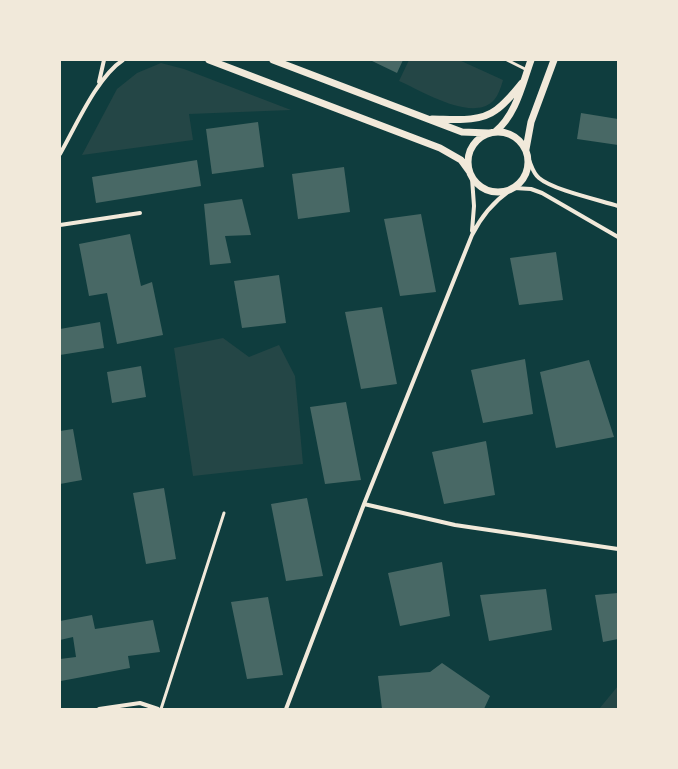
<!DOCTYPE html>
<style>
body{margin:0}
#map{position:relative;width:678px;height:769px;overflow:hidden;background:#0f3d3e;font-family:Commissioner,sans-serif}
canvas{display:block}
.frame{position:absolute;inset:0;border:61px solid #f1e9da;pointer-events:none}
</style>
<div id="map">
<canvas width="678" height="769"></canvas>
<div class="frame"></div>
</div>
<script>
const c = document.querySelector('canvas').getContext('2d');
c.lineJoin = 'round';
function fill(path, color) {
  c.fillStyle = color;
  c.fill(path, 'evenodd');
}
function strokePath(path, color, width, dash) {
  c.strokeStyle = color;
  c.lineWidth = width;
  c.lineCap = dash ? 'butt' : 'round';
  c.setLineDash(dash || []);
  c.stroke(path);
}
fill(new Path2D(`
 M409 60H459L503 80C501 87 498 97 492 102 470 121 422 91 399 81Z
 M161 63 184 69 291 110 189 114 193 140 82 155 117 89 137 73Z
 M223 338 249 357 279 345 295 376 303 464 193 476 174 348Z
 M618 686V709H599Z`), '#244646');
fill(new Path2D(`
 M370 60H403L397 73Z
 M581 113 618 119V145L577 139Z
 M258 122 264 167 212 174 206 129Z
 M197 160 201 186 96 203 92 177Z
 M344 167 350 212 298 219 292 174Z
 M242 199 251 235 225 236 231 263 210 265 204 204Z
 M421 214 436 292 400 296 384 219Z
 M130 234 141 286 152 282 163 335 117 344 107 293 89 296 79 244Z
 M556 252 563 300 519 305 510 258Z
 M279 275 286 323 242 328 234 281Z
 M382 307 397 384 361 389 345 312Z
 M100 322 104 348 60 355V329Z
 M525 359 533 414 483 423 471 370Z
 M589 360 614 437 556 448 540 372Z
 M141 366 146 397 112 403 107 372Z
 M346 402 361 480 325 484 310 407Z
 M73 429 82 480 60 484V431Z
 M486 441 495 495 444 504 432 452Z
 M164 488 176 559 146 564 133 493Z
 M307 498 323 576 286 581 271 504Z
 M442 562 450 616 400 626 388 573Z
 M546 589 552 630 489 641 480 595Z
 M618 593V639L603 642 595 595Z
 M268 597 283 675 247 679 231 602Z
 M92 615 95 629 153 620 160 652 128 656 130 668 61 681 60 659 76 657 73 637 60 640V621Z
 M442 663 490 696 484 709H382L378 676 430 672Z`), '#486865');
strokePath(new Path2D(`
 M507 60 527 70
 M161 709 224 513`), '#f1e9da', 3);
strokePath(new Path2D(`
 M99 82 104 60
 M60 154C76 126 97 77 123 60
 M529 160C532 167 533 173 539 178 553 190 599 200 618 206
 M472 178 474 206 472 231
 M514 188 531 189 542 193 618 237
 M60 225 140 213
 M364 504 455 525 618 549
 M99 709 140 703 158 709
 M286 709 364 504 472 235C481 217 492 203 509 191`), '#f1e9da', 4);
strokePath(new Path2D(`
 M209 60 440 148 461 160 469 171
 M273 60 462 132 489 133
 M432 119C451 119 479 123 496 110 506 103 514 93 522 83
 M468 162a30 30 0 1 1 60 0a30 30 0 1 1-60 0Z
 M495 132C516 115 522 85 531 60
 M526 149 531 122 554 60`), '#f1e9da', 7);
</script>
